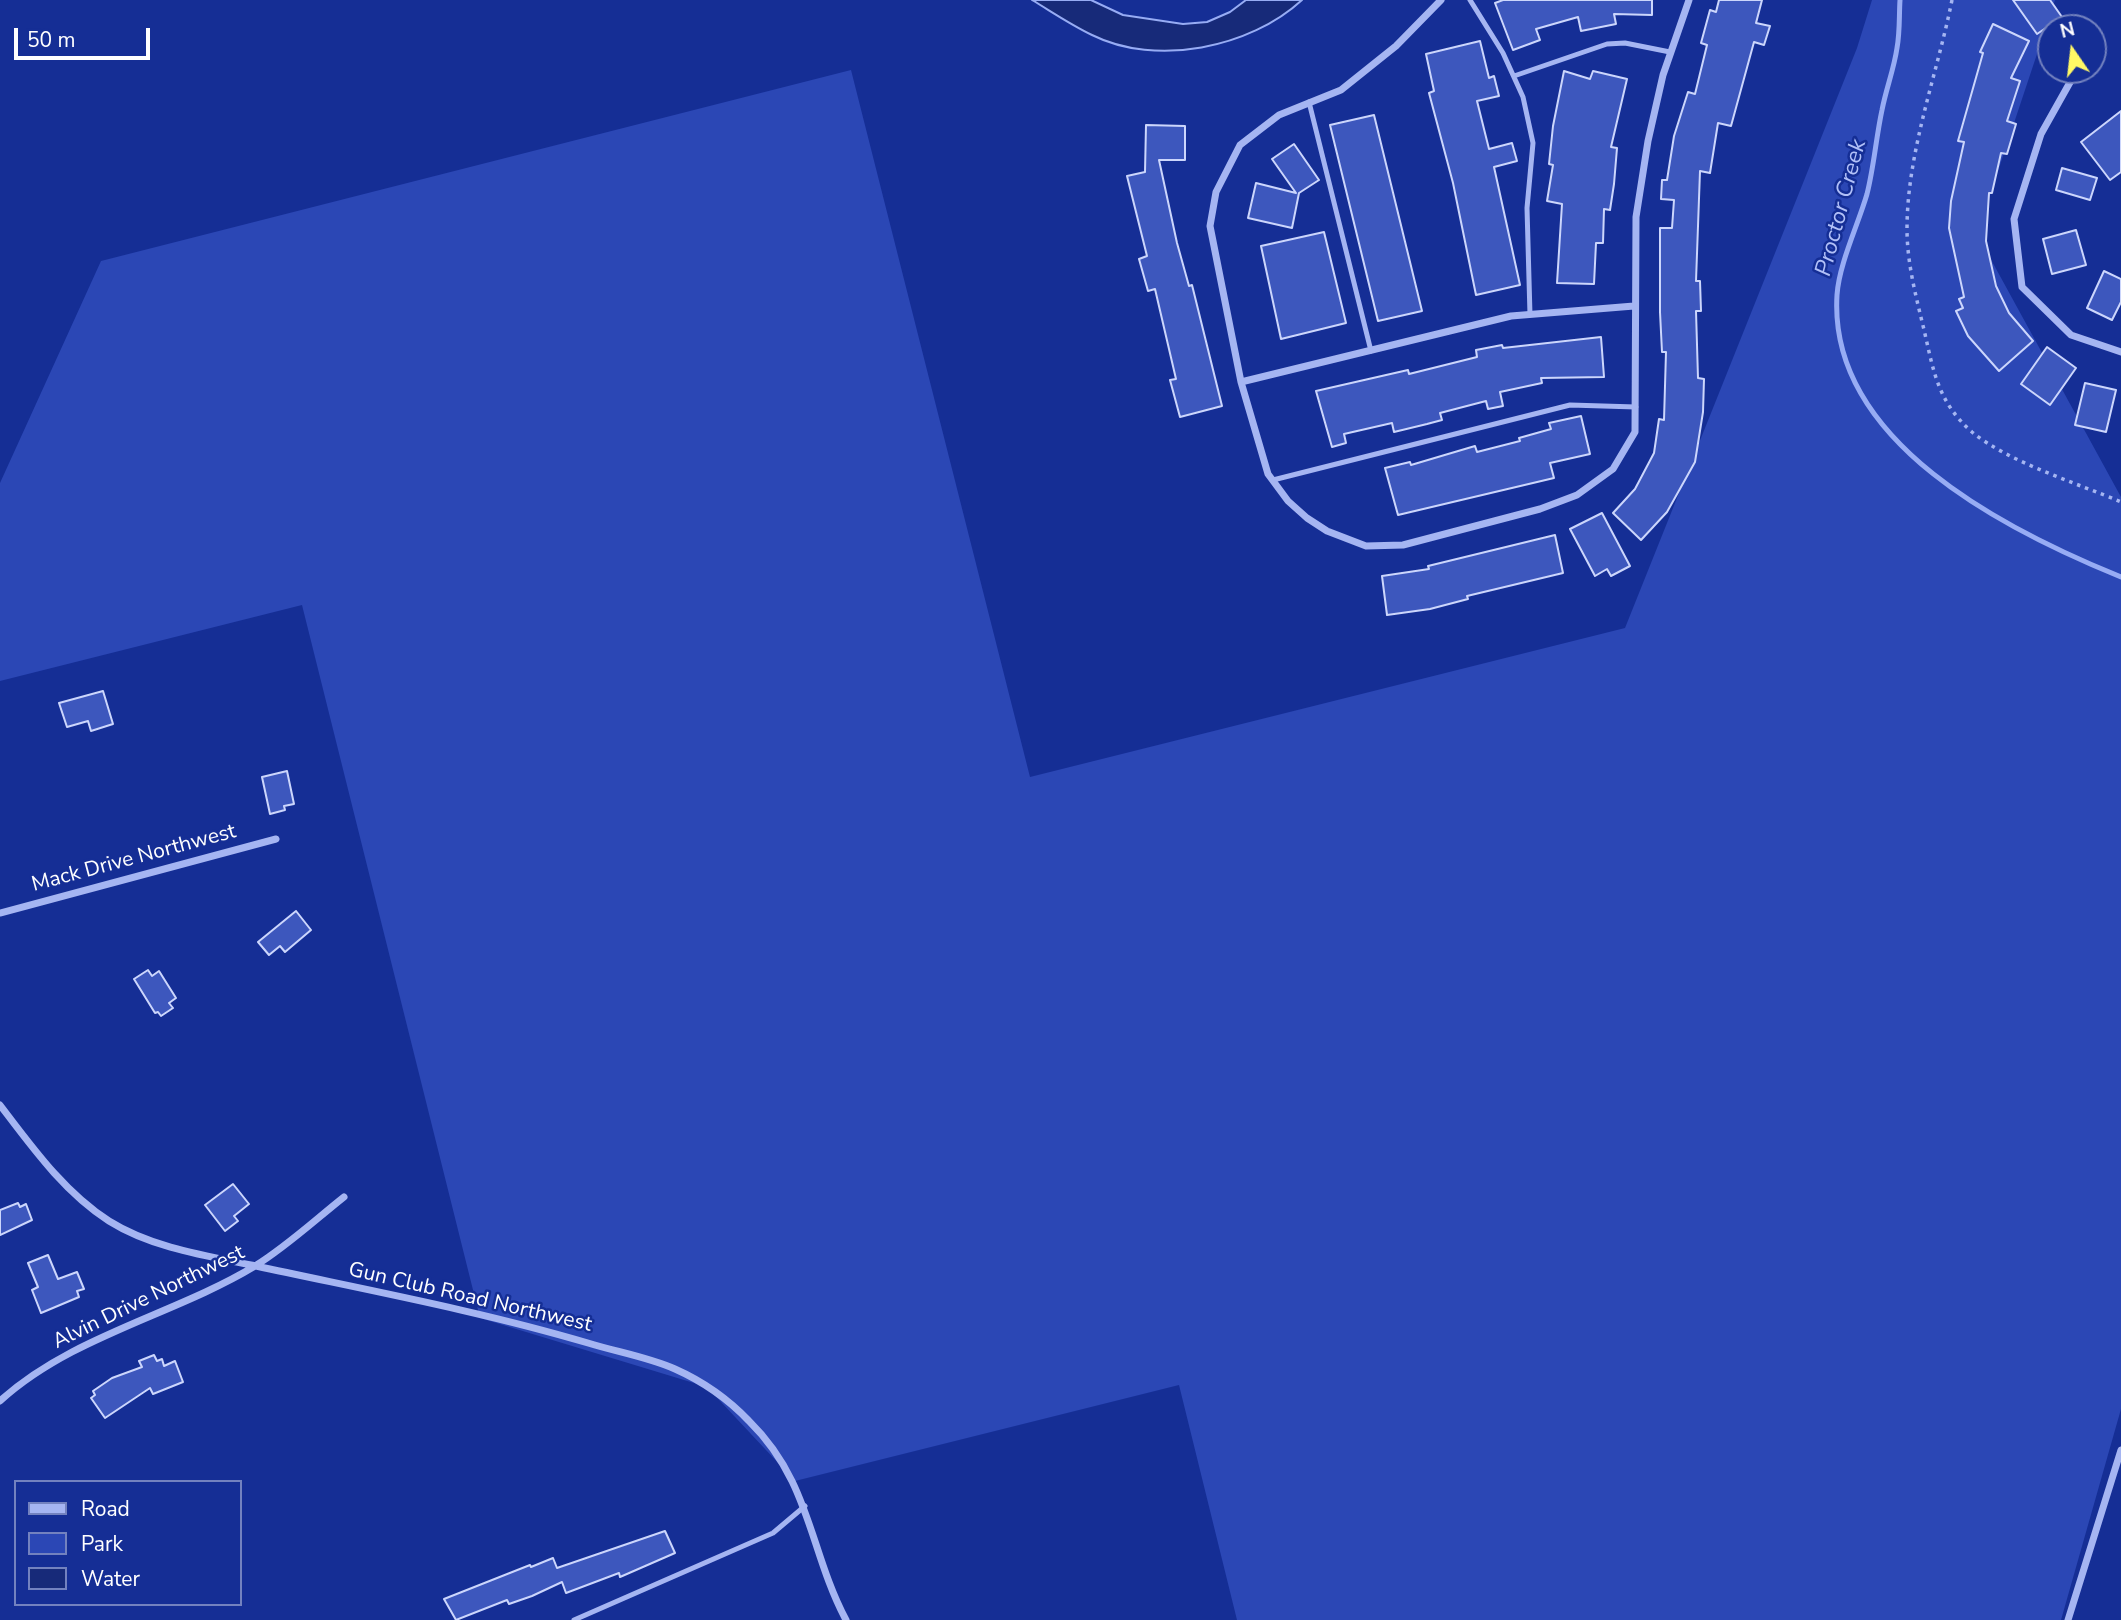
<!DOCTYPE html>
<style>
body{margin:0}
#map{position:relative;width:2121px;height:1620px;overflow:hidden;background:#152e95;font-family:"Nunito Sans",sans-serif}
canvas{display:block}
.legend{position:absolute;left:14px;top:1480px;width:228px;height:126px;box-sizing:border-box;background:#152e95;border:2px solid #7382bf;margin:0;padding:9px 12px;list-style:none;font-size:21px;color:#fff}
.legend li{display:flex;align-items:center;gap:14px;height:35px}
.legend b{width:35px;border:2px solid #7382bf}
.north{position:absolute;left:2037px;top:14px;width:70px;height:70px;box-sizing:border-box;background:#152e95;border:2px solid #7382bf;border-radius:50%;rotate:346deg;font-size:19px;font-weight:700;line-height:28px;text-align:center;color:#fff}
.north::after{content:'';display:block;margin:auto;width:24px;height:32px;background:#fff865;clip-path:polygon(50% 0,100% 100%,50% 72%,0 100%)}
.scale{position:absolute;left:14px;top:28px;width:136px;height:32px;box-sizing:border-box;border:4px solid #fff;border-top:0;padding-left:9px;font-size:21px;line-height:24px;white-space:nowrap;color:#fff;-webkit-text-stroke:5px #152e95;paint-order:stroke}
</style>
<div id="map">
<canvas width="2121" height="1620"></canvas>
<ul class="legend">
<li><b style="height:9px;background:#a5b5f2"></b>Road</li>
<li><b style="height:19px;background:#2b47b5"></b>Park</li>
<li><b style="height:19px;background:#172a79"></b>Water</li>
</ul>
<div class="north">N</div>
<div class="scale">50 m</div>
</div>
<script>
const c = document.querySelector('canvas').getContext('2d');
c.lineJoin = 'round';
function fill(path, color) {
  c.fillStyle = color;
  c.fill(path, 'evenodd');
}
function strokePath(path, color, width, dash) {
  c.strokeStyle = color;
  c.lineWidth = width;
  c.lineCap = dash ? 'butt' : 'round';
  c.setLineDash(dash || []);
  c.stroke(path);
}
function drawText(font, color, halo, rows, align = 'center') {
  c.font = font + ' "Nunito Sans",sans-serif';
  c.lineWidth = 5;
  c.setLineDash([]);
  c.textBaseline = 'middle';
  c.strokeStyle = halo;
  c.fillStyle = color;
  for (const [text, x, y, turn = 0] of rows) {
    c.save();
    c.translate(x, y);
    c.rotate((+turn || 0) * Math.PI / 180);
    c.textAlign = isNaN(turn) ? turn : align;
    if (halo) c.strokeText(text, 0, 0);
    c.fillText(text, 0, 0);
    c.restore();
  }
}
fill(new Path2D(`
 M1872 0H2055L1977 234 2121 497V1409L2061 1620H1237L1179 1385 795 1481 707 1387 480 1318 302 605 0 681V483L101 261 851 70 1030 777 1625 628 1857 48Z`), '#2b47b5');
const water = new Path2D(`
 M1032 0H1091L1123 15 1183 24 1207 22 1230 12 1246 0H1302C1250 48 1156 67 1092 35 1071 25 1052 12 1032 0Z`);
fill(water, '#172a79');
strokePath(water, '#97acf4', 2);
strokePath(new Path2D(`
 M1900 0C1899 16 1900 32 1897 48 1894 69 1886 89 1882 110 1876 138 1874 166 1867 194 1858 225 1839 264 1837 295 1828 442 2008 531 2121 577`), '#97acf4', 5);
const building = new Path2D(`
 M1503 0H1652V15L1614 14 1616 24 1581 31 1578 17 1536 29 1540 40 1513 50 1495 3Z
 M1719 0H1762L1756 23 1770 26 1764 45 1754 42 1731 126 1718 123 1710 173 1700 171 1696 281H1700L1701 311H1696L1698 378 1704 379 1703 412 1695 462 1667 512 1641 540 1613 513 1635 489 1654 453 1659 419 1664 420 1666 352H1662L1660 312V228H1672L1674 200 1661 199 1662 180H1667L1674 136 1688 92 1695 94 1707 45 1701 43 1710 10 1716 12Z
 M2013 0H2050L2062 17 2037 34Z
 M1993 24 2029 41 2011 78 2020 81 2007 121 2016 124 2007 154 2001 153 1992 193H1989L1986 241 1996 286 2009 313 2033 341 1999 371 1968 336 1956 311 1963 308 1959 299 1964 297 1949 228 1951 201 1964 142 1958 141 1983 53 1980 52Z
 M1480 41 1489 78 1494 76 1499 96 1477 101 1489 149 1512 143 1517 161 1494 167 1520 285 1476 295 1453 183 1429 93 1434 91 1426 54Z
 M1564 71 1590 79 1593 71 1627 79 1611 147 1617 148 1614 184 1610 210 1604 209 1603 243H1596L1594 284 1557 283 1562 204 1547 201 1553 165 1549 164 1553 126Z
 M2121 111V172L2110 180 2081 142Z
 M1374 115 1422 311 1378 321 1330 125Z
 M1146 125 1185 126V160H1159L1177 243 1189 286 1192 285 1222 406 1180 417 1170 380 1176 379 1155 289 1148 291 1139 259 1147 256 1127 176 1145 172Z
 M1294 144 1319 180 1299 193 1292 228 1248 218 1256 183 1296 193 1272 159Z
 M2062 168 2097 178 2090 200 2056 190Z
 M2076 230 2086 265 2052 274 2043 239Z
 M1324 232 1346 323 1281 339 1261 246Z
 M2104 271 2121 279V302L2112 320 2087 308Z
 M1601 337 1604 377 1541 378 1542 383 1500 392 1503 406 1488 409 1486 401 1440 413 1442 420 1427 424 1394 432 1392 423 1344 434 1346 443 1332 447 1316 391 1408 370 1409 374 1477 357 1476 350 1502 345 1503 348Z
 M2047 347 2076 368 2050 405 2021 384Z
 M2085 383 2116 390 2106 432 2075 425Z
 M1581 416 1590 454 1550 463 1554 478 1398 515 1385 468 1410 462 1411 465 1475 446 1477 452 1520 441 1519 438 1551 429 1549 423Z
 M1602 513 1630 566 1611 576 1607 569 1595 576 1570 529Z
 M1555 535 1563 573 1467 596 1468 599 1430 609 1387 615 1382 576 1429 569 1428 566Z
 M103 691 113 724 91 731 88 721 67 727 59 703Z
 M287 771 294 804 284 806 285 810 270 814 262 777Z
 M296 911 311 930 285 952 280 946 269 955 258 942Z
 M148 970 152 976 159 971 176 998 169 1003 173 1008 161 1016 158 1012 155 1013 134 979Z
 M233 1184 249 1204 234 1216 238 1221 225 1231 205 1205Z
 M18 1203 20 1207 26 1204 32 1220 0 1235V1210Z
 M48 1255 58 1279 77 1272 84 1289 77 1291 79 1297 41 1313 32 1290 38 1287 28 1263Z
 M154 1355 157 1361 162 1359 164 1366 175 1361 183 1382 153 1394 150 1388 105 1418 91 1398 95 1395 93 1391 112 1378 142 1367 139 1361Z
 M665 1531 675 1553 620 1577 619 1573 566 1593 562 1582 532 1596 509 1604 507 1600 456 1620 444 1599 530 1565 531 1567 553 1558 557 1568Z`);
fill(building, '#3d57bd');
strokePath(building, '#ccd6fc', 2);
strokePath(new Path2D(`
 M1952 0C1937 75 1907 152 1907 229 1907 265 1917 300 1925 334 1934 374 1939 403 1972 432 2008 462 2077 483 2121 502`), '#a5b5f2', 3.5, [3.5, 5]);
strokePath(new Path2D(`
 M1470 0 1503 53 1523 97 1533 143 1527 208 1530 315
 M1514 76 1607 44 1625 43 1670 52
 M1309 102 1371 351
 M1273 480 1570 405 1636 407
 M574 1620 773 1533 805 1506`), '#a5b5f2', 5);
strokePath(new Path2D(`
 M1441 0 1396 46 1341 90 1279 115 1240 145 1216 192 1210 226 1241 382 1268 474 1288 501 1307 518 1327 531 1366 546 1403 545 1540 509 1577 495 1613 469 1635 432 1636 217 1648 141 1663 75 1689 0
 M2073 77 2041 134 2014 219 2022 287 2071 335 2121 352
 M1241 382 1511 316 1634 306
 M0 913 276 839
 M0 1105C32 1147 64 1192 109 1221 152 1248 207 1256 256 1266 367 1290 480 1311 588 1343 617 1352 648 1357 675 1369 702 1381 729 1400 749 1421 811 1482 809 1550 846 1620
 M0 1401C71 1336 174 1315 255 1266 286 1247 315 1220 344 1197
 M2068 1620 2121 1450`), '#a5b5f2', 7);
drawText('21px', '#fff', '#152e95', [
 ["Mack Drive Northwest",134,859,-15],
 ["Alvin Drive Northwest",149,1298,-26],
 ["Gun Club Road Northwest",470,1298,13]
]);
drawText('italic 23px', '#b1c0f8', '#152e95', [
 ["Proctor Creek",1842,208,-75]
]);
</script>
